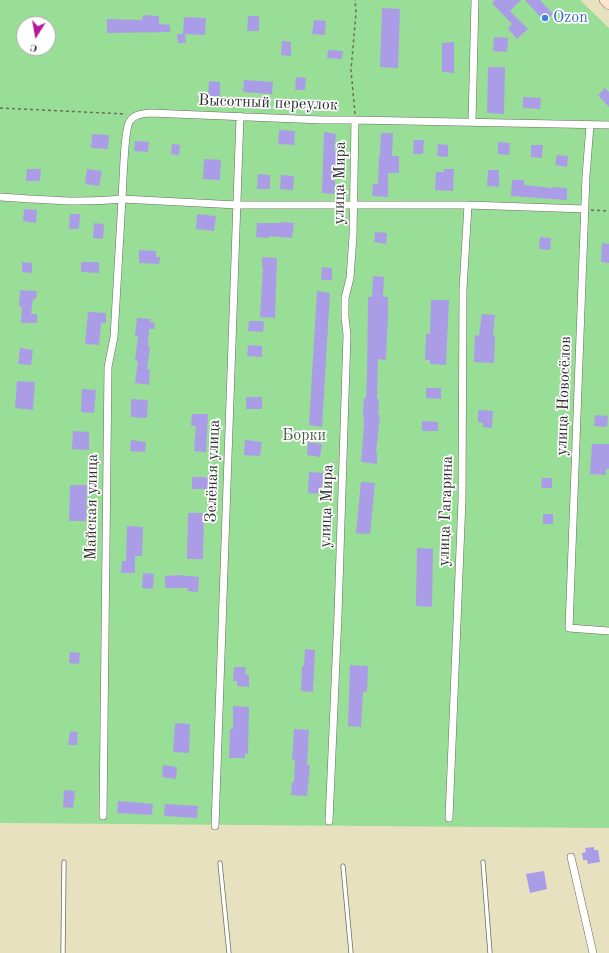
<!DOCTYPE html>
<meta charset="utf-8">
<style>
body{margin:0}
#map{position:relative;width:609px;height:953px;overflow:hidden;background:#e8e1bf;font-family:"Old Standard TT",serif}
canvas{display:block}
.north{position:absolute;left:16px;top:16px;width:40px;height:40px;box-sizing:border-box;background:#fff;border:1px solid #aaa;border-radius:50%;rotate:191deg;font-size:11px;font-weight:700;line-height:16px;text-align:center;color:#2b2b2b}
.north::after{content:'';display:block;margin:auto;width:14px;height:18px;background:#b5179e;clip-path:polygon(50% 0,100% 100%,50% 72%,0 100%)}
</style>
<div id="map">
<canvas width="609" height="953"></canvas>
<div class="north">С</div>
</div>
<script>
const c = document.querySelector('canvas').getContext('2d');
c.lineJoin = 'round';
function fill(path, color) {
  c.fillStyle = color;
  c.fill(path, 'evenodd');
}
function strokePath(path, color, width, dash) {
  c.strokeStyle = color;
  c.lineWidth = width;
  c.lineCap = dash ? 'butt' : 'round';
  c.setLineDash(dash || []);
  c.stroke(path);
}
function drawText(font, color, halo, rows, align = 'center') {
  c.font = font + ' "Old Standard TT",serif';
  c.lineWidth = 3.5;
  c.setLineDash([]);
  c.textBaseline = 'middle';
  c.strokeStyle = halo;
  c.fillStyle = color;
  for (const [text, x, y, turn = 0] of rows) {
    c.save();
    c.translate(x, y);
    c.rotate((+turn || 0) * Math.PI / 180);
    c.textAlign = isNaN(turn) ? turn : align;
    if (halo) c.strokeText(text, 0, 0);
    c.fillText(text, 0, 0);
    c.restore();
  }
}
fill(new Path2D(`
 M0 0H580L609 28V828L0 823ZM24 24H48V48H24Z`), '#98de97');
fill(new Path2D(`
 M495 0H521L510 11 528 29 517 39 508 29 512 24 492 3Z
 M525 0H540L553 14 545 22Z
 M382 8 400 9 398 68 380 67Z
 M143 15 159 16V24L170 25V32L107 33V19L142 20Z
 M248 16H259V31H247Z
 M184 17 206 18 205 35 185 34 186 43H178L177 34H183Z
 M314 20 326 21 325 35 312 34Z
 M494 37 508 38 507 52 493 51Z
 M282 41 291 42V56L281 55Z
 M454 42V73L442 72V43Z
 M328 50 343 51 342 59 327 58Z
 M488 67H505L504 114 487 113Z
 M296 77 306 78 305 90H295Z
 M244 80 273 82 272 94 243 92Z
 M209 81 220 82V96H208Z
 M605 88 609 92V107L598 95Z
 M523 97 541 98 540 109 523 108Z
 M279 130 295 131 294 145 278 144Z
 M324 132 336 134 334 151H336V168L334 194 322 193Z
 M381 133H393L392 156H399V173H388V197L372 196 373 184H378L379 156H380Z
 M92 134 109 135 108 149 91 148Z
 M414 140H424L423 154H413Z
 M135 141 149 142 148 152 134 151Z
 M498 142 510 143 509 155 498 154Z
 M172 144 180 145 179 155 171 154Z
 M438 144 448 145V157L437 156Z
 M531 145H543L542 158 531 157Z
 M557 155 568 156 567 167 555 165Z
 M204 159 221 160 220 180 203 179Z
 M27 169H41L40 181H26Z
 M87 169 102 171 99 186 85 184Z
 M444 169H454L453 191 435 190 436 172H444Z
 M488 170H499V187L487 186Z
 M258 174 270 175V189H257Z
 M281 175 294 176 293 190 280 189Z
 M512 180H524V185L552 188V187L567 188V200L511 196Z
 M24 209 37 210 36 223 23 221Z
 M70 214H80L79 229H69Z
 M197 214 216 216 214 231 196 229Z
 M280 222 294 223 292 238 269 236V238L256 237 257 223H280Z
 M94 223 104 224 103 239 93 238Z
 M375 232 387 233 386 244 374 242Z
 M540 237 551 238 550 250 539 249Z
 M602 243 609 244V263L601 262Z
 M139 250 156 251V257H160L159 264 139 263Z
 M262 257 277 258 275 318 260 317 263 267H262Z
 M22 262 32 263V273L22 272Z
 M81 262H99V273L81 272Z
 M322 267 332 268V280H321Z
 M373 276 384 277 383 297H388V314L386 360 378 359 377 399H379L378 415H380L376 453H377V464L361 462 364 426 363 410 364 398H366L367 375 368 297H372Z
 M20 290 37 291 36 299H33L31 314H37V323H21L22 307 19 306Z
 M317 291 330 293 322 427 309 425Z
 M431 300H449L446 365 430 364V360H425L426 334H430Z
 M88 312 106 313V323H101L99 345 85 344Z
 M482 314 495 315 493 336H495L494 363 474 362 475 335 479 336Z
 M137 318 151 319 150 322 155 323 154 329H149L148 347H150L147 369 150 370 149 385 135 383 138 361H135L138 336H135Z
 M249 321H264L263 332 248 331Z
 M248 345 262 346V357L247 356Z
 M20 348 33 350 31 365 18 364Z
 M17 381 35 382 33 410 15 408Z
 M426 388H441V399L426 398Z
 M82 389 96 390 94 413 81 412Z
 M246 397H262V409H246Z
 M131 399 148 400 147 418 131 417Z
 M478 410 493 411 492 428 483 427V423L478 422Z
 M192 414H208L206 452 194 451 196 426H191Z
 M595 415 608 416 607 427 594 426Z
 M422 421 438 422V431H422Z
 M73 431 89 432V450L72 449Z
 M131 440 146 442 145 452 130 451Z
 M245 440 262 442 260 456 244 455Z
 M308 442 322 444 320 457 307 455Z
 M592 444H609V469H606V475L590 474Z
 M309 472 323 473 321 494 308 493Z
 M192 477H208V489H192Z
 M542 478H552V488H541Z
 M361 482 375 483 370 534 356 533Z
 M70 485H87L86 521H69Z
 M188 513H204L203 559H187Z
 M543 514H553V524H543Z
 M127 526 143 527 142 556H135V573H121L122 561H126Z
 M417 548 433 549 432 607 416 606Z
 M143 573 154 574 153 589 142 588Z
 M179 575 199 577 198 592 187 591 188 588H165V576Z
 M305 649 315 650 313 692 301 691 302 666H304Z
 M70 652 80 653 79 664 69 663Z
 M350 665 368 666 367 692H363L361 727 348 726Z
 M234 667H246L245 674 249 675V687L237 686V681H233Z
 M233 706 249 707 248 754 245 753V758H229L230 729H233Z
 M175 723 190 724 189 753 173 752Z
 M294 729 309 730 307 765H310L307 796 291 795 292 782H294L295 760H292Z
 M70 731 78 732 77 745H68Z
 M163 765 177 767 176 779 162 777Z
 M64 790 75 791 73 808 63 807Z
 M118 801 153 804 152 815 117 813Z
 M165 804 198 806 197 818 164 816Z
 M594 847V850H598L600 862 588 864 587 860H583L582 853 586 852 585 848Z
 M544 871 547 889 530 893 526 874Z`), '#ab9ce8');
const lane = new Path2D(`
 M483 862 490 953
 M220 863 229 953
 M343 866 351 953
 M63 953 64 862`);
const street = new Path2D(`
 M472 122 475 0
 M590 125 586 176 569 628 609 631
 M0 197C41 200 81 203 122 199 123 186 124 128 130 121 135 114 142 114 150 113L322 120H355L609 125
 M103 816 108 367 114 337 122 199 237 205H468L585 209
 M449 818 462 500 463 289 468 205
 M329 821 338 615 347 335 345 317V298L350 278 353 236 355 120
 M215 826 240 116
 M571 857 593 953`);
const secondary = new Path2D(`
 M604 0 609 5`);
strokePath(lane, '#6d6b5f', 5);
strokePath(street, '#6d6b5f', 8);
strokePath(secondary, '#6d6b5f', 10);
strokePath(new Path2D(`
 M0 108 126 114
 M355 114 351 70 356 13 355 0
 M591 210 609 211`), '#6d6b5f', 1.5, [3, 3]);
strokePath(lane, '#fff', 3.5);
strokePath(street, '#fff', 7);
strokePath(secondary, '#fde4d1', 9);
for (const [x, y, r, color] of [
 [545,18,4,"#3f7fe0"]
]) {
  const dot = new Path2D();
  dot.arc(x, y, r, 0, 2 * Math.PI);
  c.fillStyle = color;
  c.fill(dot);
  strokePath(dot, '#fff', 1.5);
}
drawText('16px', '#366cbe', '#fff', [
 ["Ozon",553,18]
], 'left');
drawText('16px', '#2b2b2b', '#fff', [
 ["Высотный переулок",268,103,2],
 ["улица Мира",340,183,-89],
 ["улица Новосёлов",564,396,-88],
 ["Зелёная улица",213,471,-88],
 ["улица Мира",327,506,-88],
 ["Майская улица",92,507,-89],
 ["улица Гагарина",446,511,-88]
]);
drawText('16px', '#4c614b', '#fff', [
 ["Борки",304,436]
]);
</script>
